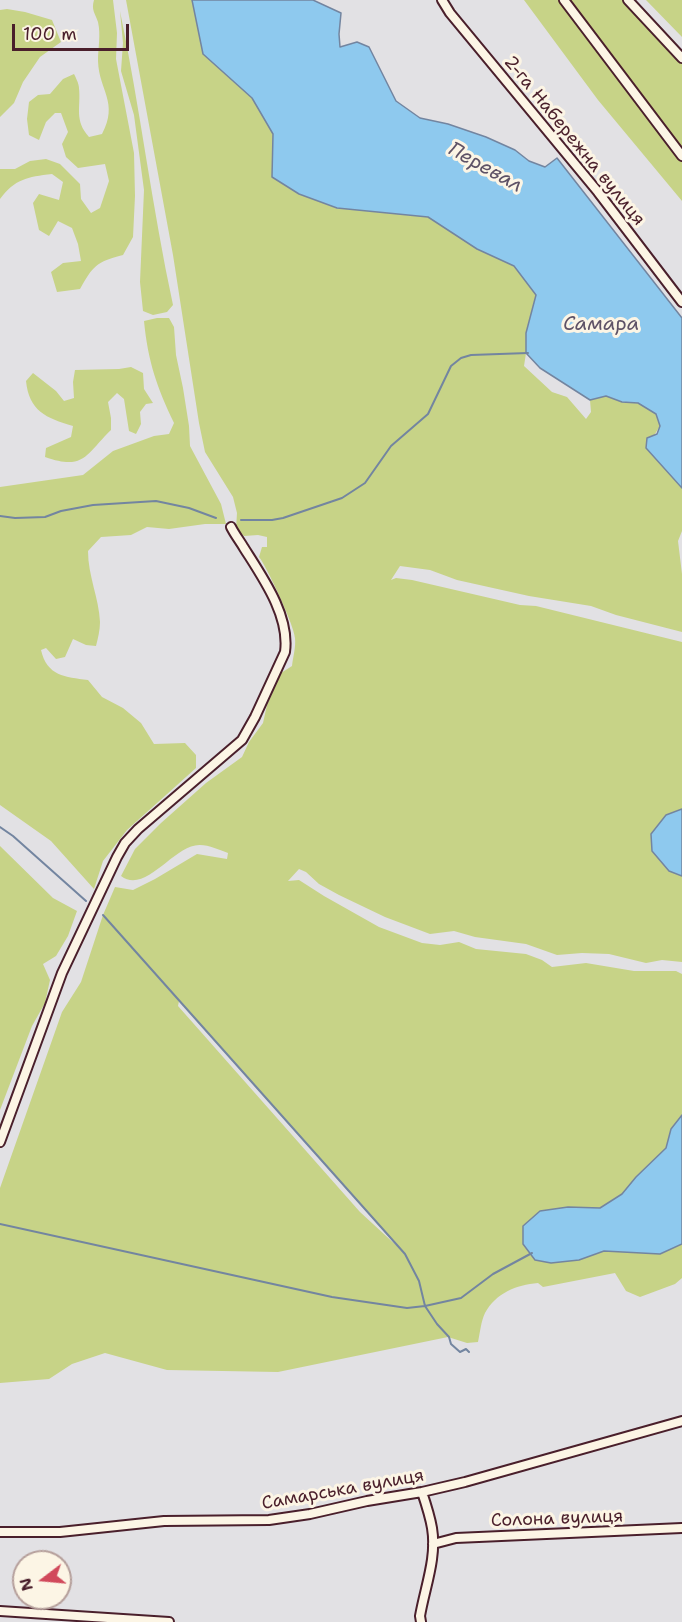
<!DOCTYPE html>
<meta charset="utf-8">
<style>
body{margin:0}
#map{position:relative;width:682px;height:1622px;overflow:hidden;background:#e2e1e4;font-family:"Shantell Sans",sans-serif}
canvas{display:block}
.north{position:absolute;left:12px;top:1550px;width:60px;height:60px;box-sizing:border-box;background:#fcf5e5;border:2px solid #b59f9b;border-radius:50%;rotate:254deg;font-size:16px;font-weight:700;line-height:24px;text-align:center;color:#4a1f2b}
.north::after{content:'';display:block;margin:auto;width:21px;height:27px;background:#d1495b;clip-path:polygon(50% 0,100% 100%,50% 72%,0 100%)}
.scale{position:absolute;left:12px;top:24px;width:117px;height:27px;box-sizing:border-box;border:3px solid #4a1f2b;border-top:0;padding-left:8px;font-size:18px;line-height:21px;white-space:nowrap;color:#4a1f2b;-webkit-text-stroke:4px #fcf5e5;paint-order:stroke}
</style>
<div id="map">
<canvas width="682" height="1622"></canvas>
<div class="north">N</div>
<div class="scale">100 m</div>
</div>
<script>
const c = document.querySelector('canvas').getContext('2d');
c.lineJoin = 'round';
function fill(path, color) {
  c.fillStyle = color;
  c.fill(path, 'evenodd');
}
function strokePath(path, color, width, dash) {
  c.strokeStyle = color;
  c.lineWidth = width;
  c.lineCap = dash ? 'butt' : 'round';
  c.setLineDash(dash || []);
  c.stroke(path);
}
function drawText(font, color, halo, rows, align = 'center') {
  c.font = font + ' "Shantell Sans",sans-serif';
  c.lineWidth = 6;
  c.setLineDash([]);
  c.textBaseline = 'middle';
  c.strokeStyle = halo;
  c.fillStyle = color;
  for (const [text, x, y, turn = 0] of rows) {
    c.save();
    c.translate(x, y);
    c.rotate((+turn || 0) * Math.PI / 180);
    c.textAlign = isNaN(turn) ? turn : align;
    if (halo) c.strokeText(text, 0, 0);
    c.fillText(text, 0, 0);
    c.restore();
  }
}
fill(new Path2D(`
 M94 0H113L117 33 116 59 134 153 135 196 133 237 123 255C96 262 93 266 80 289L57 292 51 272 63 263 81 261 78 244 72 228 58 221 49 236 39 230 33 203 39 194 59 200 63 182 52 174C27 177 15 179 0 199V169H15L30 161 46 159 60 164 80 184 81 199 91 213 100 208 109 181 105 164 78 168 66 157 62 144 68 132 61 113H55L46 122 39 140 29 135 27 119 29 102 38 95 50 94 63 79 74 74C76 78 79 84 79 88 81 108 74 120 89 137L102 134C119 102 99 91 98 61 98 48 101 35 98 22 95 13 91 10 94 0Z
 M126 0H192L203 54 252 98 274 134 337 208 428 217 477 249 514 266 536 295 526 333V353L524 366 552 392 567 397 586 419 591 412 590 400 606 396 622 402 638 403 656 414 660 426 646 448 682 488V531L678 541 682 574V632L616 615 591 606 529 596 457 580 430 570 400 566 391 580 396 578 412 580 520 605 536 606 682 642V962L662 960 646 963 609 954 582 953 557 955 526 944 475 937 454 931 430 934 385 917 339 895 319 884 306 872 299 869 288 881 299 880 324 896 379 927 422 943 440 945 459 942 476 949 526 954 542 960 552 967 586 963 634 971H676L682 974V1278L675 1284 640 1297 626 1291 615 1273 543 1287 538 1283C516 1285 496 1293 485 1313 481 1321 480 1333 478 1342L467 1343 448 1337 278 1372 167 1370 105 1353 72 1364 49 1379 0 1383V1188L62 1012 81 982 103 915 115 887 133 890 155 879 197 854 227 859 228 853C220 850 209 845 200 845 174 844 146 895 121 876L135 849 161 823 206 783 242 757 249 742 263 723 267 705 281 673 292 666C293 657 296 647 295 638 295 627 266 565 259 557L262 547H267V537L258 535 244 536 236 529 237 513 233 497 205 452 199 423 173 255ZM179 1001 398 1247 360 1212 178 1006Z
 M524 0H624L682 61V201L598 100Z
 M646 0H682V37Z
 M7 9 25 12 52 20 61 42 40 57 23 82 14 103 0 117V10Z
 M120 11C140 108 152 207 173 305L167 312 153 315 143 311 140 282 144 190 134 115 121 71 123 43Z
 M157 318H169L174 327 176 355 183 388 189 426 190 446 221 504 226 524H205L169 529 147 527 131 535 101 537 88 551C88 576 99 598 100 622 100 630 98 638 96 646L86 645 73 639 65 657 56 659 46 648 41 650C47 676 65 677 88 680L102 697 123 708 141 723 154 744 185 743 196 755V768L127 830 103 861 94 889 51 841 0 805V487L83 475 113 451 154 436 169 434 174 423C157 387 148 362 144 321Z
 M131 367 143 373 144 389 153 403 146 404 140 412 141 424 136 434 129 431 124 399 117 393 108 402 111 418V430C86 454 85 471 45 457L46 448 71 437 73 426C46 418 29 411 26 381L33 373 56 391 64 401 74 398 73 382 75 370 119 369Z
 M0 846 53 898 77 911 68 936 56 956 43 964 50 980 45 1003 32 1026 0 1110Z`), '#c7d387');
const water = new Path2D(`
 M192 0H313L341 13 339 34 340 47 357 42 369 47 396 101 420 118 448 124 486 137 515 150 529 161 545 167 557 158 682 318V488L646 448 647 438 657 434 660 426 656 414 638 403 622 402 606 396 590 400 540 368 526 353V333L536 295 514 266 477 249 428 217 337 208 299 194 272 177 273 134 252 98 203 54Z
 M682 809V876L669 871 652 851 651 834 666 815Z
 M682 1115V1244L660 1254 604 1251 579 1260 551 1263 535 1260 523 1244V1226L540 1211 568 1207 600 1208 622 1194 636 1177 666 1148 671 1129Z`);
fill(water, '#8ec9ee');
strokePath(water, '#7385a0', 1.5);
strokePath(new Path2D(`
 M0 516 15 518 45 517 61 511 93 505 156 501 189 508 216 518
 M241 520H272L283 518 342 498 365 483 391 446 428 414 451 366 461 358 471 355 528 353
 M0 827 13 836 86 901
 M103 915 405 1254 419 1281 425 1306 437 1324 449 1337 451 1344 460 1352 466 1349 469 1352
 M0 1224 332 1297 407 1308 425 1306 461 1298 493 1274 532 1253`), '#7385a0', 2);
const street = new Path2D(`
 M442 0 450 13 598 192 682 302
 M564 0 682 156
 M628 0 682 58
 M0 1142 62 973 117 857 125 843 138 829 242 740 255 717 285 652C290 616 263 578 244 548 240 541 235 535 231 527
 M0 1532H60L164 1521 269 1520 310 1514 367 1501 422 1492 465 1482 682 1421
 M433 1544 456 1538 682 1528
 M0 1611 169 1622
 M421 1622 420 1616C425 1587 437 1558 432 1528 430 1516 426 1504 422 1492`);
strokePath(street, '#4a1f2b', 12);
strokePath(street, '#fcf5e5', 8);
drawText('18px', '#4a1f2b', '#fcf5e5', [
 ["2-га Набережна вулиця",574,141,51],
 ["Самарська вулиця",343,1490,-10],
 ["Солона вулиця",557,1519,-2]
]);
drawText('italic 20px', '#5e5266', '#fcf5e5', [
 ["Перевал",485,168,29],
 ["Самара",601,325]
]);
</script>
